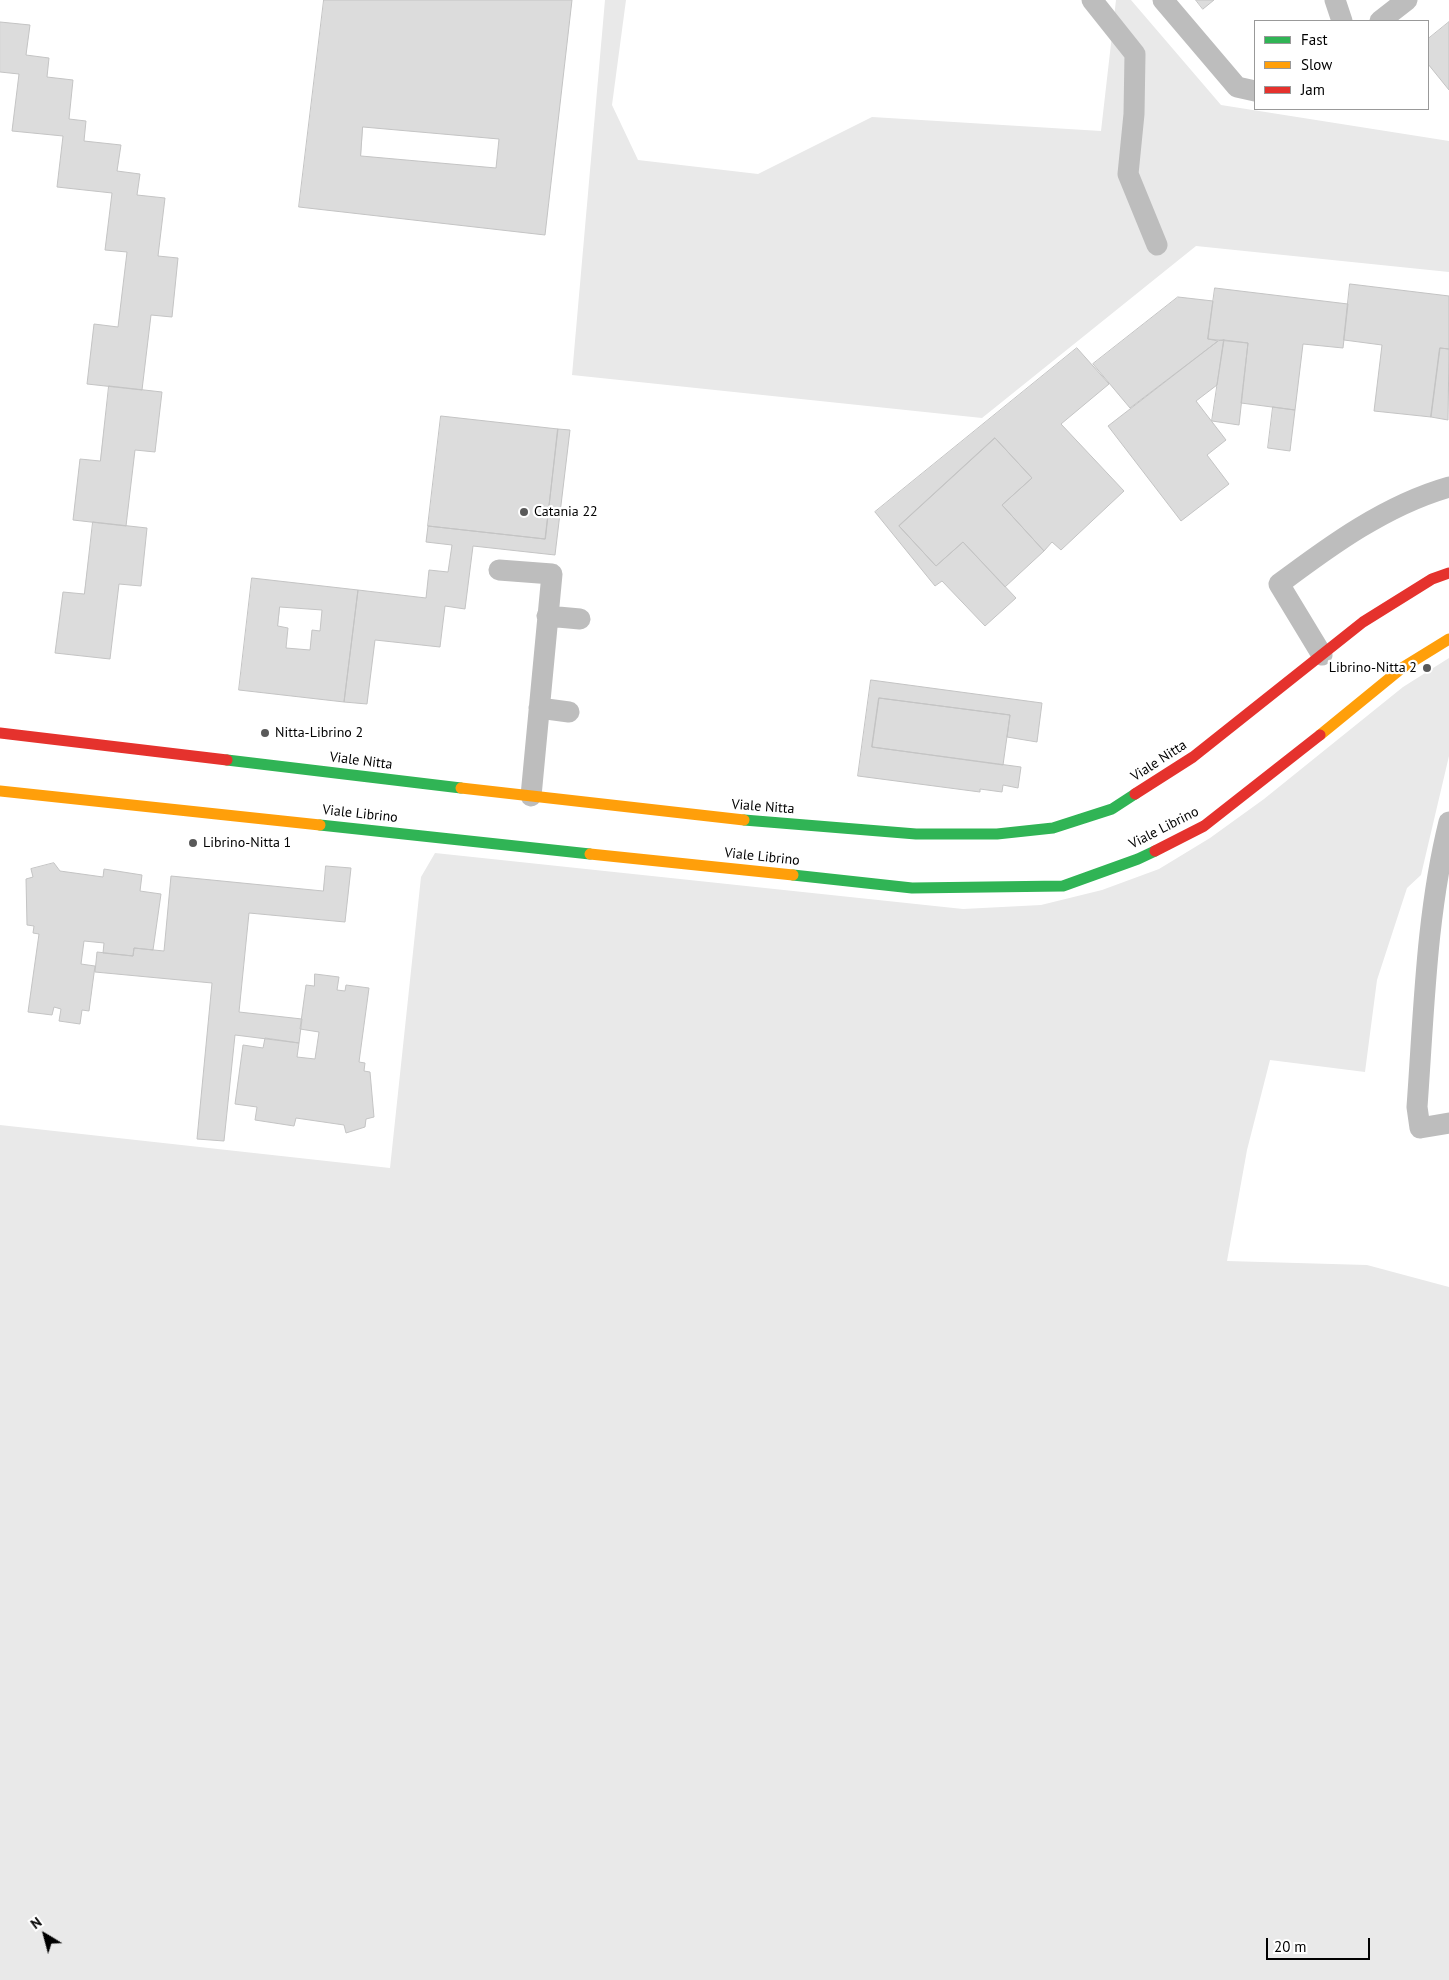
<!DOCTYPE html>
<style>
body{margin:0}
#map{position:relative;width:1449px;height:1980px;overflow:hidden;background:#fff;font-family:"PT Sans",sans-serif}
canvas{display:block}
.legend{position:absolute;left:1254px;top:20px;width:175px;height:90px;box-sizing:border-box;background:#fff;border:1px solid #999;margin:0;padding:6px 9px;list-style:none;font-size:15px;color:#000}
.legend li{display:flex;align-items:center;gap:10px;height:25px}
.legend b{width:25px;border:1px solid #999}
.north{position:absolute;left:20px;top:1910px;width:50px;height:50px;-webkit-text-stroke:4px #fff;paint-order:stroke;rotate:323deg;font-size:14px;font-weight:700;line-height:20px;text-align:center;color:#000}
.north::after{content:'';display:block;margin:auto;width:18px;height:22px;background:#000;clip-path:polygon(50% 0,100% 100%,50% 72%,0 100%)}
.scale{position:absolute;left:1266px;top:1938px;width:104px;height:22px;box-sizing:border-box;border:2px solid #000;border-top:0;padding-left:6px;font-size:15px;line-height:18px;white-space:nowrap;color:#000;-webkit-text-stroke:4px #fff;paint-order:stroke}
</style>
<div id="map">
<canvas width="1449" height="1980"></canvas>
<ul class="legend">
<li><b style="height:6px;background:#30b455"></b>Fast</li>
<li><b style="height:6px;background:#ff9f0a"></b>Slow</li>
<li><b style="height:6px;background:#e5322d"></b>Jam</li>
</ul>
<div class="north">N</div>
<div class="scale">20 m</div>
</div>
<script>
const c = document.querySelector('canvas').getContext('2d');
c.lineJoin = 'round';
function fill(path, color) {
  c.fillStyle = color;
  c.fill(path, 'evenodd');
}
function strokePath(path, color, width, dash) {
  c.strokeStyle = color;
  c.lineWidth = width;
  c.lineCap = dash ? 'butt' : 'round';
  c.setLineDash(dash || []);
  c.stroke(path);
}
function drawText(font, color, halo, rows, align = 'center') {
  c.font = font + ' "PT Sans",sans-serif';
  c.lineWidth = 4.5;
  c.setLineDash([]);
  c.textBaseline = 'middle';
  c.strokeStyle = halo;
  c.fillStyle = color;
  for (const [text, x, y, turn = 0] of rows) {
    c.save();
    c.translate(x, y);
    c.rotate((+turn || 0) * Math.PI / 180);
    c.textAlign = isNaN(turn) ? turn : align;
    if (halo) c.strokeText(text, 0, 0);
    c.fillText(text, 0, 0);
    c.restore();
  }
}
fill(new Path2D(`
 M605 0H626L612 105 638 160 758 174 872 117 1101 131 1116 0H1131L1221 105 1449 141V272L1196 246 982 418 572 375Z
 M1449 658V756L1421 875 1407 888 1377 980 1365 1072 1270 1060 1247 1150 1227 1261 1367 1265 1449 1287V1980H0V1125L390 1168 421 877 435 853 963 909 1041 905 1102 890 1159 869 1210 838 1264 799 1403 687Z`), '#e9e9e9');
const building = new Path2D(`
 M324 0H572L545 235 299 207ZM363 127 499 139 496 168 361 156Z
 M1196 0H1214L1203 9Z
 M0 22 30 25 26 55 49 58 47 77 73 80 69 119 86 121 84 141 121 145 117 171 140 174 137 195 165 198 158 256 178 258 172 317 151 315 142 390 87 384 94 324 118 327 127 252 105 250 112 193 57 187 63 136 12 131 19 74 0 72Z
 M1449 22V90L1428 64V39Z
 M1350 284 1449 296V349L1440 348 1431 417 1374 411 1382 345 1344 340Z
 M1215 288 1348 304 1343 348 1303 344 1295 410 1241 403 1248 343 1208 339Z
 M1178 297 1213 301 1208 339 1218 341 1130 408 1093 364Z
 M1224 340 1217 385 1196 401 1226 440 1207 455 1229 484 1181 521 1108 426 1218 341Z
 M1224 340 1248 343 1239 425 1212 421Z
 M1077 348 1109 384 1061 424 1124 491 1061 550 1052 542 1044 551 1002 505 1032 478 995 438 899 526 936 566 963 542 1016 598 985 626 942 581 935 586 875 512Z
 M1440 348 1449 349 1448 420 1431 417Z
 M109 386 162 392 155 452 135 450 126 526 73 520 80 459 100 461Z
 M1273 407 1295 410 1290 451 1268 448Z
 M441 416 558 429 545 539 428 526Z
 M558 429 570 430 555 555 473 546 465 609 445 606 440 647 375 640 367 704 344 702 358 590 426 598 429 570 448 572 452 545 426 542 428 526 545 539Z
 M995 438 1032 478 1002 505 1044 551 1005 587 963 542 936 566 899 526Z
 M93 522 147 528 141 586 119 584 110 659 55 653 63 592 84 594Z
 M252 578 358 590 344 702 239 690ZM280 607 322 610 320 631 312 630 310 650 286 648 288 628 278 626Z
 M871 680 1042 703 1037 742 1007 737 1010 715 879 698 872 747 1021 767 1018 788 1003 785 1002 792 980 789V792L858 776Z
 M879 698 1010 715 1003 765 872 747Z
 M54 863 60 871 103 877 104 869 142 875 140 891 161 894 153 950 134 948 133 956 103 953 104 943 84 941 81 964 95 966 89 1011 82 1010 80 1024 59 1021 61 1009 54 1007 52 1015 28 1012 39 934 33 933 34 926 27 925 26 879 33 877 31 869Z
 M326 866 351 868 345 922 249 913 239 1012 302 1019 299 1043 235 1035 224 1141 197 1139 212 983 95 972 97 952 133 956 134 948 164 951 171 876 323 891Z
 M315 974 339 977 337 990 345 991 346 985 369 988 359 1062 365 1063 364 1071 370 1072 374 1117 366 1119 365 1127 346 1133 344 1125 296 1118 294 1126 255 1120 257 1107 235 1104 243 1045 263 1048 265 1038 299 1043 297 1057 315 1059 319 1032 300 1029 306 985 314 986Z`);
fill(building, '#dcdcdc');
strokePath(building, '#c4c4c4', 1);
strokePath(new Path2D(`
 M1092 0 1135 54 1134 114 1128 174 1157 245
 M1163 0 1237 87 1255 91
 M1335 0 1342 21
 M1380 21 1407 0
 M499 570 552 574 531 796
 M547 616 580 619
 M1322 655 1279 584C1331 545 1386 505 1449 487
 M539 708 569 712
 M1449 822C1426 915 1424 1012 1417 1107L1420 1128 1449 1123`), '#bdbdbd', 21);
strokePath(new Path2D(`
 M227 760 461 788
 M744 820 916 834H997L1053 828 1112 809 1135 794
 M320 825 590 854
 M793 875 912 888 1063 886 1138 859 1155 851`), '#30b455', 11);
strokePath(new Path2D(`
 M1320 735 1402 668 1449 639
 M461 788 744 820
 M0 791 320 825
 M590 854 793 875`), '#ff9f0a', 11);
strokePath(new Path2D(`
 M0 733 227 760
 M1135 794 1193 757 1363 622 1432 579 1449 573
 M1155 851 1204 826 1320 735`), '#e5322d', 11);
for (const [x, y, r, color] of [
 [524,512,5,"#595959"],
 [1427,668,5,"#595959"],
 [265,733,5,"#595959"],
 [193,843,5,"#595959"]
]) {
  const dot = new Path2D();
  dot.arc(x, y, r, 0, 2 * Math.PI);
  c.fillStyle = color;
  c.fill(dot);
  strokePath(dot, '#fff', 2);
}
drawText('14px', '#000', '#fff', [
 ["Catania 22",534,512],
 ["Librino-Nitta 2",1417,668,"right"],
 ["Nitta-Librino 2",275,733],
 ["Librino-Nitta 1",203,843]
], 'left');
drawText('14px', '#000', '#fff', [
 ["Viale Nitta",361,761,7],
 ["Viale Nitta",1159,761,-33],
 ["Viale Nitta",763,807,4],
 ["Viale Librino",360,814,6],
 ["Viale Librino",1164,828,-27],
 ["Viale Librino",762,857,6]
]);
</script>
